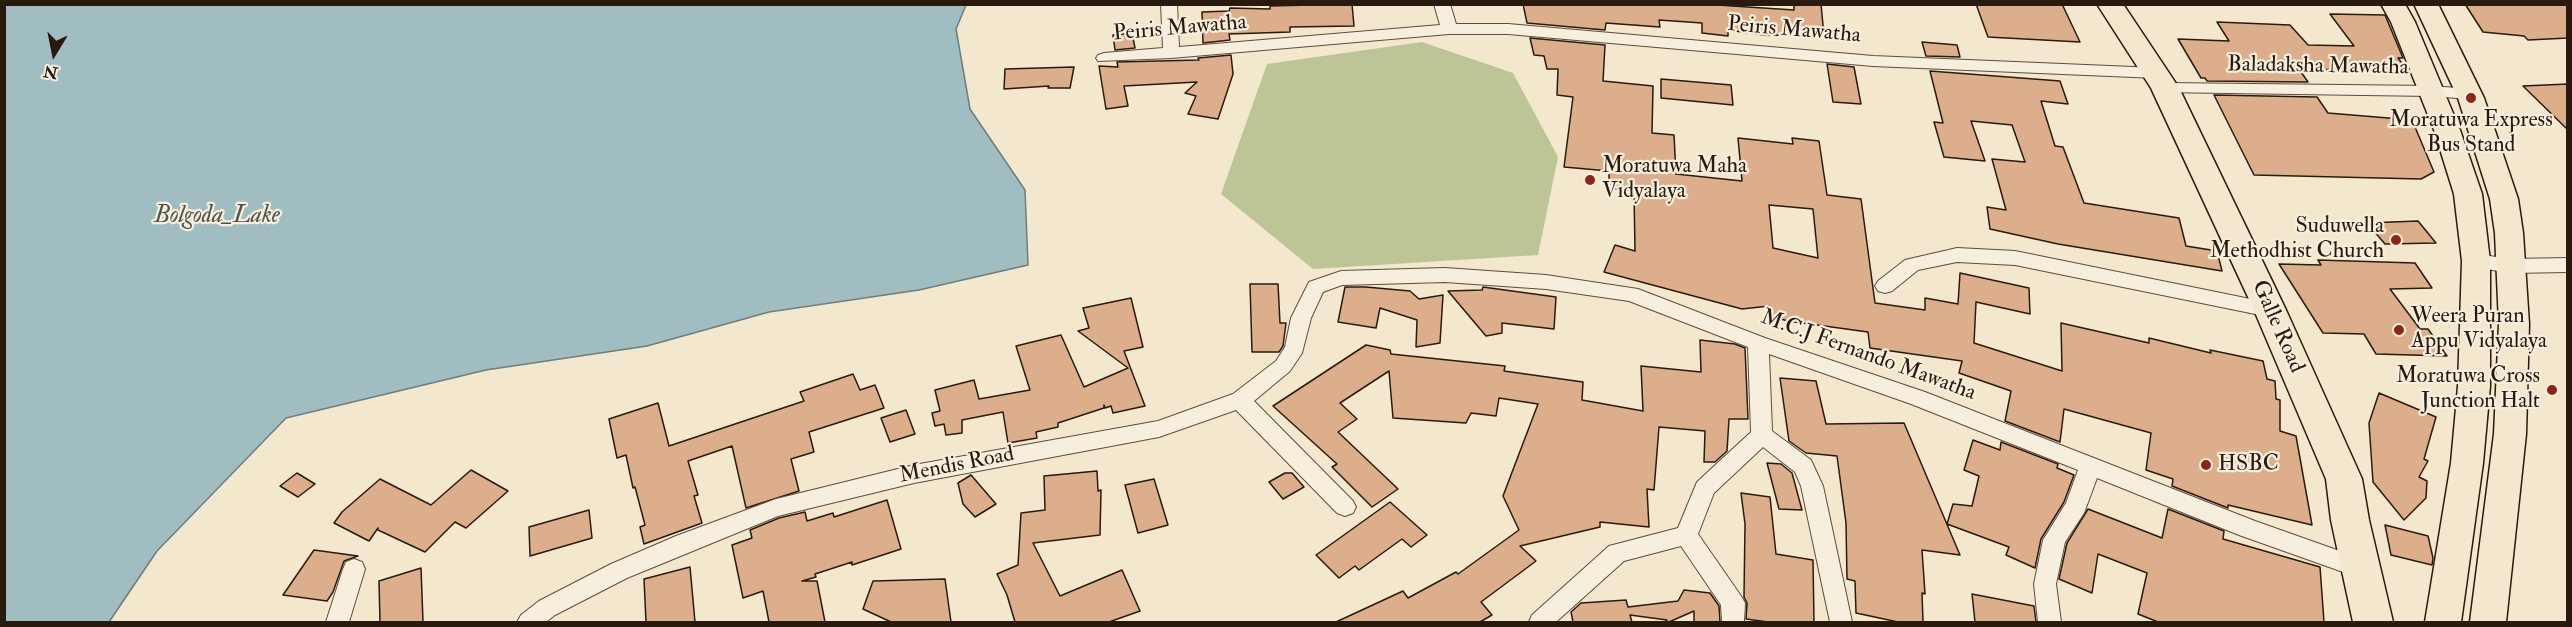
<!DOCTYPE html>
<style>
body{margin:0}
#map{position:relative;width:2572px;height:627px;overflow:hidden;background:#f3e7cd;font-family:"IM FELL Double Pica",serif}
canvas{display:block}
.frame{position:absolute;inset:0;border:6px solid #291a0f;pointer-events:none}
.north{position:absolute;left:24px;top:24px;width:60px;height:60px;-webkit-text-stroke:4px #f7efde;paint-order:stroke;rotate:190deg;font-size:16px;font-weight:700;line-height:24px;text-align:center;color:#291a0f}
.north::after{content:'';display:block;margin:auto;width:21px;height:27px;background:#291a0f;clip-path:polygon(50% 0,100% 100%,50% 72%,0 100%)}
</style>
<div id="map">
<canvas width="2572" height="627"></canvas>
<div class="frame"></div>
<div class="north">N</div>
</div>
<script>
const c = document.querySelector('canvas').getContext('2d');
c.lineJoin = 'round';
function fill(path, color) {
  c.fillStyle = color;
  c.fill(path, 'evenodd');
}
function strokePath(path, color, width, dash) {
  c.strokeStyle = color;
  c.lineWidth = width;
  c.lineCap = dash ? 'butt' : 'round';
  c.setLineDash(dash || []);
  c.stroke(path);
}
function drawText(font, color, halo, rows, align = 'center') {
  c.font = font + ' "IM FELL Double Pica",serif';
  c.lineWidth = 4.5;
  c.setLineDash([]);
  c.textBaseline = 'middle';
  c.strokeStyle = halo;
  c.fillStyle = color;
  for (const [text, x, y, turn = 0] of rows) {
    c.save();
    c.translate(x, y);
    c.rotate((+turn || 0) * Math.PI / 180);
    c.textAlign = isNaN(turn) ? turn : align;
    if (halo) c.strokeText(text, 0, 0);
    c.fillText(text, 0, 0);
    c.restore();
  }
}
fill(new Path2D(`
 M1422 42 1513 73 1558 157 1538 255 1313 269 1221 194 1267 64Z`), '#bdc597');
const water = new Path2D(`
 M4 5H966L956 29 970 109 1025 190 1028 265 919 290 769 312 647 346 486 370 286 418 157 551 109 622H5Z`);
fill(water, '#a0bec2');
strokePath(water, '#707c7a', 1.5);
const building = new Path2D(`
 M1352 4 1354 26 1290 27V32L1229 34 1230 40 1203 43 1202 12 1229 11 1230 8 1270 9V6Z
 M1523 4H1702L1794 10V4H1821L1824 36 1764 35 1728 30V36L1702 33V23L1659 20 1660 27 1606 23 1605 30 1527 23Z
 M1976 4H2062L2080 42 1988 37Z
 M2465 4H2568V38L2528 40 2524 36 2483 32Z
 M2330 14 2385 15 2403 58H2398L2408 71 2299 69 2308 82 2207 81 2205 78H2201L2178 39 2229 41 2217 22 2290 25 2308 45 2354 46Z
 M1132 33 1135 48 1115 50 1113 35Z
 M1530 38 1605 45 1603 81 1653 86 1652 133 1674 135 1676 174 1742 181 1738 138 1793 144 1792 138 1819 141 1827 195 1861 199 1875 303 1925 310V298L1958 304 1960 273 2029 288 2030 314 1976 302 1974 343 2062 371 2061 323 2149 343V338L2211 353 2210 350 2263 361 2267 379 2275 381 2276 399 2280 400V431L2296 436 2312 525 2228 505V508L2172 486 2173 479 2146 470 2151 433 2064 409 2060 442 2005 421 2011 391 1959 373 1962 361 1870 348 1868 332 1788 321 1770 316 1769 306 1742 309 1604 272 1615 245 1635 251 1634 191 1609 188V171L1564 167 1573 97 1557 95 1558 69H1547L1544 56 1534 55ZM1769 205 1813 209 1818 258 1773 248Z
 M1922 42 1957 45 1960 57 1926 56Z
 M1231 55 1233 74 1218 119 1188 114 1196 96 1185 93 1197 82 1124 86 1128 106 1106 109 1099 66 1118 67 1117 62 1199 60 1198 58Z
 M1827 64 1854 67 1861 104 1833 102Z
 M1074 67 1070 88H1048L1049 86 1004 89 1005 69Z
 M1930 71 2060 81 2068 104 2041 101 2055 146 2063 147 2084 203 2179 218 2186 246 2217 251 2222 271 2058 244 1990 229 1987 207 2006 210 1992 159 2025 162 2012 125 1971 121 1985 161 1944 157 1934 122 1943 123Z
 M1661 79 1731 85 1733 105 1661 98Z
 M2568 84V130L2523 86Z
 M2214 95 2317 97 2328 113 2412 120 2434 172 2421 179 2254 175Z
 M2418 221 2436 243 2385 244 2367 223Z
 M2318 260 2415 263 2432 288 2390 289 2420 329H2428L2447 356 2376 354 2364 334 2323 333 2279 264 2321 265Z
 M1250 284H1278L1280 323H1286L1283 346 1279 352H1252Z
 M1345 287H1366L1410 291 1419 299 1443 295 1440 343 1416 347 1417 320 1380 308 1376 328 1338 322Z
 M1483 287 1556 297 1554 329 1502 323V333L1486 336 1448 291 1482 290Z
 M1131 298 1143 347 1124 351 1145 406 1113 413 1111 406 1105 408 1104 405V408L1058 423V427L1036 432 1037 438 1008 443 1003 412 962 420V433L946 435 944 424 935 426 932 413 940 411 935 390 974 380 979 399 1030 390 1016 346 1061 335 1084 387 1128 368 1078 331 1089 328 1083 308Z
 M1700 340 1735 344 1745 348 1748 419H1729L1727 451 1715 462H1704L1705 431 1659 427 1654 490 1647 489 1649 527 1600 522V527L1520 546 1536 561 1481 602 1492 615 1480 622H1336L1403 591 1408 598 1456 572 1458 574 1519 530 1503 496 1538 404 1499 398 1496 416 1471 413 1466 423 1393 418 1389 371 1340 403 1357 419 1338 432 1398 489 1372 507 1332 467 1337 464 1273 406 1366 345 1390 350 1391 354 1505 366 1504 371 1583 382 1582 400 1643 411 1641 366 1701 372Z
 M853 374 860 390 875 385 884 408 809 432 814 452 791 459 799 491 746 508 732 446 688 461 698 495 694 496 702 523 644 544 640 527 645 525 635 487 633 488 626 455 617 458 609 419 658 403 669 446 804 401 800 392Z
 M1780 378 1816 381 1826 424 1904 423 1960 555 1922 550 1925 594 1922 593 1923 622H1898L1856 613 1855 581 1847 579 1846 523 1837 456 1806 453 1789 441Z
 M2379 393 2436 417 2424 459 2428 461 2419 477 2427 481 2426 498 2404 520 2373 482 2369 423Z
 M906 410 915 434 890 442 881 418Z
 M1973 440 2000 450 2001 442 2058 464 2057 468 2074 475 2064 502 2041 539 2035 568 2006 555 2009 547 1947 524 1953 504 1972 506 1979 476 1964 470Z
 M1767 463 1781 464 1792 473 1802 510 1779 509Z
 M471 470 508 491 466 528 455 522 425 552 378 530V528L369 541 334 523 342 512 380 479 431 505Z
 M1097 471 1098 491 1101 490 1100 535 1033 543 1060 596 1122 570 1140 611 1109 622H1015L1007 595 997 574 1018 565 1021 513 1045 510 1044 476Z
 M297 473 315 484 298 497 280 486Z
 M1285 473H1292L1304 487 1283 499 1269 482Z
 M971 475 996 504 975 517 963 504 958 483Z
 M1154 479 1168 525 1138 533 1125 485Z
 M1741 493 1770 497 1776 554 1813 560 1814 622H1768L1746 619 1747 603 1744 597 1745 524Z
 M887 500 901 549 852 565V562L815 574 816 577 802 581H817L825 622H769L763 591 743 598 732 545 752 538 750 530 779 518 805 512 807 521 833 513 834 517Z
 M1390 502 1427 535 1411 547 1402 539 1359 570 1355 566 1339 578 1316 555Z
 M2088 509 2162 538 2168 509 2224 531 2223 539 2320 567 2324 622H2158L2138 614 2147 573 2098 554 2092 593 2059 579 2067 543Z
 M589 510 592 538 530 556 529 527Z
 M2385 525 2428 536 2433 558 2432 565 2391 555Z
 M314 550 358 556 344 561 333 592 327 601 283 595Z
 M690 567 695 622H646L644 579Z
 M421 568 423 622H380L379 581Z
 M945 579 951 622H891L863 609 873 581Z
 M1684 590 1710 593 1719 606 1720 622H1694V611L1669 622H1665L1667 620 1630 615 1632 622H1573L1571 612 1581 603 1626 600 1628 607 1678 601Z
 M1972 594 2034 606 2036 622H1975Z`);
fill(building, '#ddae8b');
strokePath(building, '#291a0f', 1.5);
const street = new Path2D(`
 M1161 4H1177L1179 47 1440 25 1434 4H1450L1456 24H1508L1873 56 2157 68 2165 73 2157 78 1873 66 1508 34H1449L1171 58 1098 61 1096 58 1098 55 1104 53 1163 48Z
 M2165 83 2432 86 2469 89 2475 90 2477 94 2475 98 2469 99 2432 96 2159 92 2157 88 2159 84Z
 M1957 248 2015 251 2270 303 2277 305 2280 310 2277 315 2270 317 2015 265 1957 262 1918 270 1892 291 1885 293 1878 291 1875 286 1878 281 1905 260Z
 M2476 254 2510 259 2568 258V272L2510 273 2469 266 2467 261 2469 256Z
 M1445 268 1546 275 1638 289 1765 338 1925 392 2255 521 2368 561 2371 568 2368 575 2360 578 2239 535 2097 478 2084 513 2065 542 2056 584 2061 622H2038L2034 584 2043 540 2066 503 2078 470 1911 404 1769 354 1772 431 1811 460 1823 486 1852 622H1830L1801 486 1795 472 1763 447 1714 493 1698 534 1741 596 1745 603 1744 622H1722L1721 605 1681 546 1624 561 1556 622H1529L1532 615 1609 546 1678 528 1697 482 1751 432 1748 347 1629 301 1546 289 1445 282 1342 285 1323 292 1311 318 1302 353 1290 371 1254 401 1353 501 1356 507 1353 513 1345 516 1337 513 1236 410 1159 437 914 483 778 516 627 578 555 615 546 622H517L521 615 539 601 611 564 676 536 776 499 914 465 1158 421 1233 394 1276 361 1285 347 1291 318 1309 282 1341 271Z
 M354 559 362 562 365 569 349 622H326L343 569 346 562Z`);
const primary = new Path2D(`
 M2381 4H2405L2415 22 2460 130 2482 194 2490 261V386L2483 463 2461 622H2425L2451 463 2458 386 2462 261 2454 194 2434 130 2391 22Z
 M2414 4H2438L2484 98 2518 199 2523 233 2529 324 2526 434 2506 622H2470L2494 434 2499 324 2495 233 2490 199 2458 98Z`);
const highway = new Path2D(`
 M2097 4H2123L2179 88 2286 310 2362 479 2369 520 2393 622H2353L2331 520 2326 479 2254 310 2151 88Z`);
strokePath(street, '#5c4d3e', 2);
strokePath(primary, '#291a0f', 3);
strokePath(highway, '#291a0f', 3);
fill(street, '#f7efde');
fill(primary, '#f3e7cd');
fill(highway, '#f3e7cd');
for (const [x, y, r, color] of [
 [2471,98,6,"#8f2418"],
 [1590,180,6,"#8f2418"],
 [2396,240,6,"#8f2418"],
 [2399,330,6,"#8f2418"],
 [2552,390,6,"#8f2418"],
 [2206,465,6,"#8f2418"]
]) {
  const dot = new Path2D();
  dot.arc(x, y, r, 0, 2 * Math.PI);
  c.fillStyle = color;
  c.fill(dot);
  strokePath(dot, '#f7efde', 2);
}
drawText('22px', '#291a0f', '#f7efde', [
 ["Peiris Mawatha",1180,29,-5],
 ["Peiris Mawatha",1794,31,5],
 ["Baladaksha Mawatha",2318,67,1],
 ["Galle Road",2277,327,66],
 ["M.C.J Fernando Mawatha",1868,356,20],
 ["Mendis Road",957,466,-11]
]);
drawText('22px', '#291a0f', '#f7efde', [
 ["Moratuwa Express",2471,121,"center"],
 ["Bus Stand",2471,146,"center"],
 ["Moratuwa Maha",1602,167],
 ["Vidyalaya",1602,192],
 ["Suduwella",2384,227,"right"],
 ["Methodhist Church",2384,252,"right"],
 ["Weera Puran",2411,317],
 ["Appu Vidyalaya",2411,342],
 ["Moratuwa Cross",2540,377,"right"],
 ["Junction Halt",2540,402,"right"],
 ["HSBC",2218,465]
], 'left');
drawText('italic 24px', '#53534e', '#f7efde', [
 ["Bolgoda_Lake",217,217]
]);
</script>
